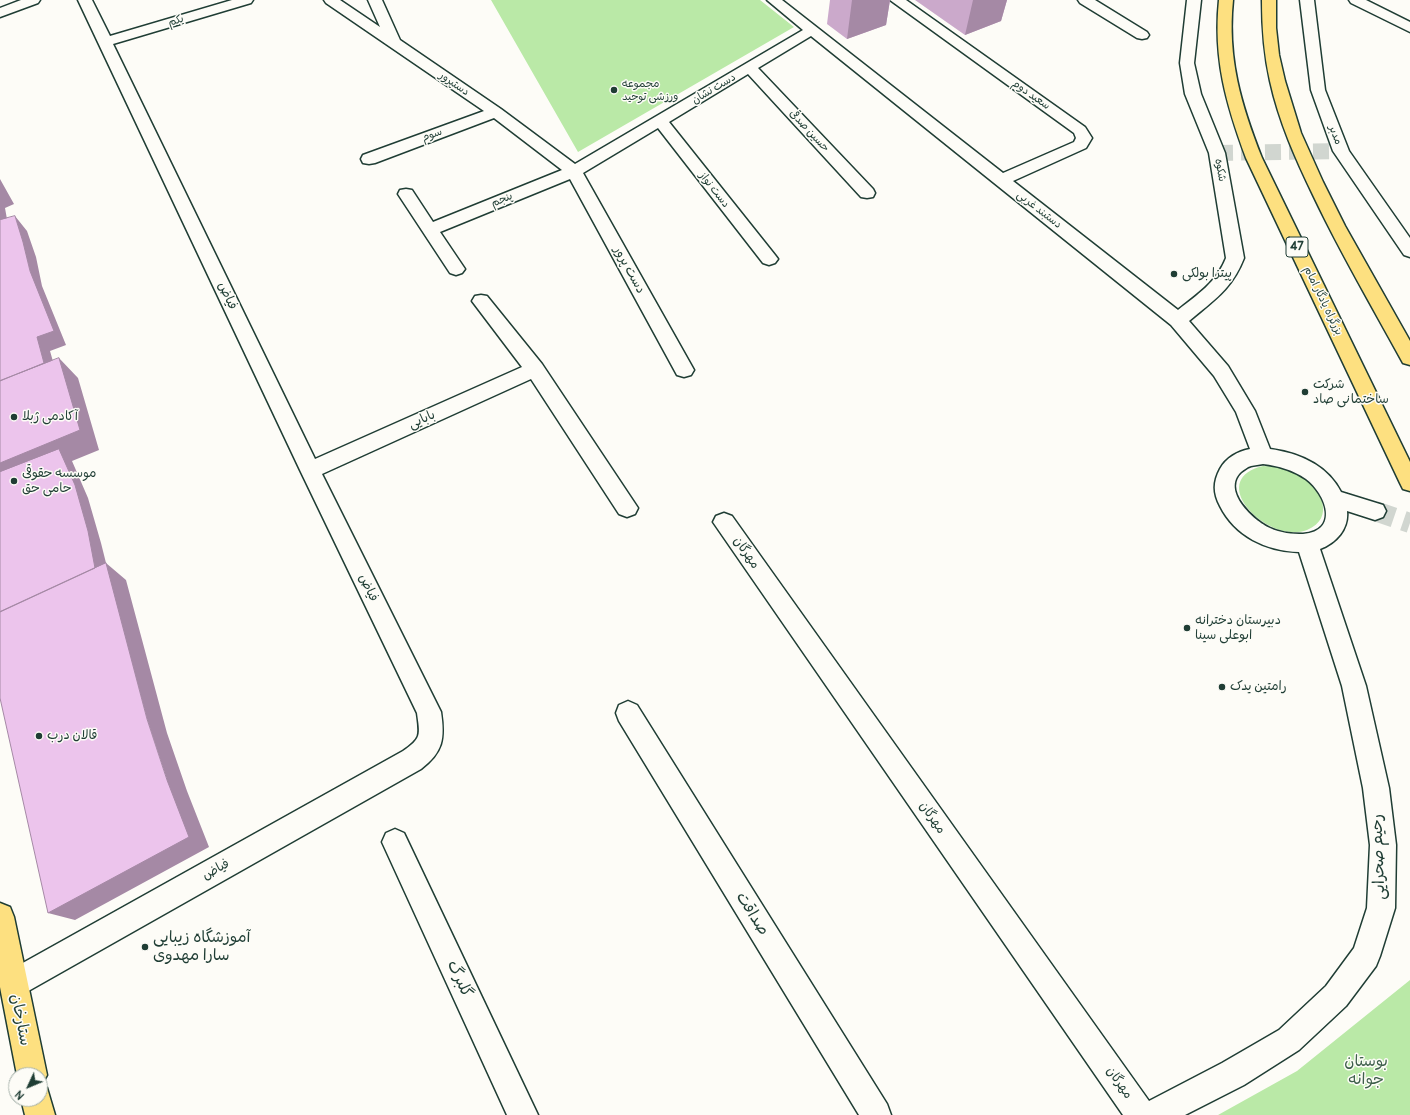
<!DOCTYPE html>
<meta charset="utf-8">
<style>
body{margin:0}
#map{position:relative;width:1410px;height:1115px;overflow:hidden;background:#fdfcf7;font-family:Pangolin,sans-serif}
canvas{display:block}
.north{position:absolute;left:8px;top:1067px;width:40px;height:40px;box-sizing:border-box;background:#fdfcf7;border:1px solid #a4b0a9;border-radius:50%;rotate:226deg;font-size:11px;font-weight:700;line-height:16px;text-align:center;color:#1f3d34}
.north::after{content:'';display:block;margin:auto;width:14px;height:18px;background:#1f3d34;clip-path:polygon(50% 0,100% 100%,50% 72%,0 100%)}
</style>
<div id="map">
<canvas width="1410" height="1115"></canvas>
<div class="north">N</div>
</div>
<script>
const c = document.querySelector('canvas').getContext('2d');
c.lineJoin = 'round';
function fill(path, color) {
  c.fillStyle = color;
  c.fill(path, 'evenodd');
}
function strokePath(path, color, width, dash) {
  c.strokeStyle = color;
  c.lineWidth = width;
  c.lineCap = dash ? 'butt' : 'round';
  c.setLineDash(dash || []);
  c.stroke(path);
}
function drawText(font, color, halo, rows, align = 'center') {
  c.font = font + ' Pangolin,"Playpen Sans Arabic",sans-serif';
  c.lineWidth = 3;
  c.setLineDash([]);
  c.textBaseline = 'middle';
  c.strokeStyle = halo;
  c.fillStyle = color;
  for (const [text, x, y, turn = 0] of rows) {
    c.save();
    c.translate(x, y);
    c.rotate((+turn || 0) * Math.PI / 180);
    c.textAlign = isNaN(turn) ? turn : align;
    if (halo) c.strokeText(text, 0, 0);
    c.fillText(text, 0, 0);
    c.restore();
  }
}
fill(new Path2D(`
 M491 0H760L794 27 578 152Z
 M1263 466C1277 466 1288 469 1301 476 1321 488 1336 518 1307 530 1268 545 1204 480 1263 466Z
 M1410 980V1115H1218L1297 1071Z`), '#bae9a7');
strokePath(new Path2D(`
 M1217 153 1341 151`), '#d1d6d0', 16, [16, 8]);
strokePath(new Path2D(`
 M1375 511 1410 523`), '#d1d6d0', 20, [20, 10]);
const minor = new Path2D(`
 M21 0H40L38 3 0 17V8Z
 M78 0H92L110 36 232 0H253L251 3 113 44 315 459 522 367 472 301 475 296 481 295 487 296 542 364 638 508 635 514 627 517 619 514 531 379 322 474 441 712C445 739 443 752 421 769L23 994 13 998 3 994C0 986 0 982 3 974L403 751C422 738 420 735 417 713L300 470Z
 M324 0H340L380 27 368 0H382L400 40 501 109 575 164 803 30 767 0H782L1003 173 1074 142 1076 138 1074 133 890 0H906L1085 127 1092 138 1086 148 1013 181 1178 310C1198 294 1216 283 1226 258L1209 153 1185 94 1180 63 1187 0H1201L1194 63 1201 94 1225 153 1244 258C1232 289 1214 300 1189 321L1228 366 1255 411 1270 449C1299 453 1327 465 1341 492L1383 505 1386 511 1383 517 1375 520 1347 511C1349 529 1336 543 1320 549L1366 686 1389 788 1396 845 1395 908 1380 956 1376 966 1346 1006 1299 1050 1244 1085 1185 1115H1123L713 522 716 516 724 513 732 516 1149 1101 1222 1063 1279 1030 1326 986 1354 948 1367 908 1370 845 1363 788 1342 686 1299 552C1266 551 1235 536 1220 506 1213 493 1213 482 1220 469 1226 458 1238 451 1250 449L1236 412 1214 376 1171 325 811 36 758 68 873 189 875 193 873 197 867 198 861 197 748 74 669 122 775 255 778 259 775 263 769 265 763 263 658 128 583 173 694 370 691 375 684 377 677 375 570 179 440 232 465 269 462 273 456 275 450 273 398 194 400 190 406 189 412 190 433 222 562 170 494 118 375 163 369 164 363 163 361 159 363 155 484 111 326 3ZM1263 464C1279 466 1293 470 1306 479 1326 494 1340 531 1303 534 1293 534 1280 533 1270 528 1254 521 1221 491 1241 472 1244 470 1247 467 1251 466 1255 465 1259 465 1263 464Z
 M1078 0H1095L1147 32 1149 35 1147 38 1142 39 1137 38 1080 3Z
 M1300 0H1314L1325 90 1349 151 1410 238V257L1404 255 1333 151 1311 90Z
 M1349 0H1366L1410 22V32L1351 3Z
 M628 701 637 705 887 1104 891 1115H859L619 721 616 713 619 705Z
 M395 829 404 833 538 1115H507L382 842 386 833Z`);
const major = new Path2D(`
 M0 903 10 907 14 917 47 1075 41 1086 47 1088 55 1115H25L21 1099H40V1075H17L0 987Z`);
const highway = new Path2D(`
 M1219 0H1233C1227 58 1241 105 1262 158L1410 462V491L1403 489 1400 483 1246 158C1226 104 1213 58 1219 0Z
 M1262 0H1276V28L1279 55 1285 81 1301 133 1323 182 1345 226 1410 341V365L1403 363C1373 308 1341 254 1314 197 1296 160 1279 122 1270 81 1264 54 1262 28 1262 0Z`);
strokePath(minor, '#1f3d34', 3);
strokePath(major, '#1f3d34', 3);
strokePath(highway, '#1f3d34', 3);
fill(minor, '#fdfcf7');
fill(major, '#fde080');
fill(highway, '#fde080');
fill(new Path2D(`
 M830 0H890L886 25 847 39 827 24Z
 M915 0H1007L1001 21 965 35Z`), '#cba9cb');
fill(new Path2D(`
 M852 0H890L886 25 847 39Z
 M973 0H1007L1001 21 965 35Z
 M0 179 14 204 5 208 10 236 0 224Z
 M15 216 27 231 36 257 42 286 66 345 50 351 60 386 0 409 37 337 30 271Z
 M59 358 78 378 99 450 72 461 88 498 101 543 106 563 126 580 167 733 187 791 209 847 75 920 48 913 167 780 147 719 111 586 0 491V463Z`), '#a589a5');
const building = new Path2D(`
 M15 216 23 242 30 271 54 331 37 337 44 363 0 381V220Z
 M59 358 80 430 0 463V381Z
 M59 449 75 485 88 531 95 568 0 612V472Z
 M106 563 147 719 167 780 189 837 48 913 0 698V612Z`);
fill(building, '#ecc4ec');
strokePath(building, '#a589a5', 1);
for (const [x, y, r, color] of [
 [614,90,4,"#1f3d34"],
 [1174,274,4,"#1f3d34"],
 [1305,392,4,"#1f3d34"],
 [14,417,4,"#1f3d34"],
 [14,481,4,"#1f3d34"],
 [1187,628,4,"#1f3d34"],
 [1222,687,4,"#1f3d34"],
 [39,736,4,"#1f3d34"],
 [145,947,4,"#1f3d34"]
]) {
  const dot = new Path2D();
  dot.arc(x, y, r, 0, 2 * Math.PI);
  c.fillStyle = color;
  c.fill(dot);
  strokePath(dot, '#fdfcf7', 1.5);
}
drawText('11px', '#1f3d34', '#fdfcf7', [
 ["یکم",176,21,-17],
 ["دستپرور",454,84,34],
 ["دست نشان",714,89,-31],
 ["سعید دوم",1031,95,35],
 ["حسین صدقی",809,131,47],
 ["سوم",432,135,-20],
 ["مدبر",1335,135,69],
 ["شکوه",1220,170,80],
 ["دست نواز",714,190,52],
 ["پنجم",502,200,-22],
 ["دستبند غربی",1039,210,38],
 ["بزرگراه یادگار امام",1323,301,64]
]);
drawText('11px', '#1f3d34', '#fdfcf7', [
 ["مجموعه",622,84],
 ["ورزشی توحید",622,97]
], 'left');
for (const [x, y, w] of [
 [1297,247,22]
]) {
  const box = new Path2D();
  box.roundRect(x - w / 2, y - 10, w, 20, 3);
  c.fillStyle = '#fdfcf7';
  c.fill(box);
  strokePath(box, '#1f3d34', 1);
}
drawText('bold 12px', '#1f3d34', null, [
 ["47",1297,247]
]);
drawText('13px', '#1f3d34', '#fdfcf7', [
 ["دست پرور",629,270,61],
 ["فیاض",227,296,65],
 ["بابایی",422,420,-24],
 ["مهرگان",746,553,55],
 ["فیاض",368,588,64],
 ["مهرگان",932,818,55],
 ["فیاض",216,870,-29],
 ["مهرگان",1119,1083,55]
]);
drawText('13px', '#1f3d34', '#fdfcf7', [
 ["پیتزا بولکی",1182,274],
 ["شرکت",1313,385],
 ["ساختمانی صاد",1313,400],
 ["آکادمی ژبلا",22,417],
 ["موسسه حقوقی",22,474],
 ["حامی حق",22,489],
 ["دبیرستان دخترانه",1195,621],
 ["ابوعلی سینا",1195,636],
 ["رامتین یدک",1230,687],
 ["قالان درب",47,736]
], 'left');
drawText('16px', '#1f3d34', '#fdfcf7', [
 ["رحیم صحرایی",1379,857,-92],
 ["صداقت",752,914,58],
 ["گلبرگ",459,979,65],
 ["ستارخان",20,1020,79]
]);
drawText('16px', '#1f3d34', '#fdfcf7', [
 ["آموزشگاه زیبایی",153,938],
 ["سارا مهدوی",153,956]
], 'left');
drawText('16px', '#3e5f4b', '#fdfcf7', [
 ["بوستان",1366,1062],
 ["جوانه",1366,1080]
]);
</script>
